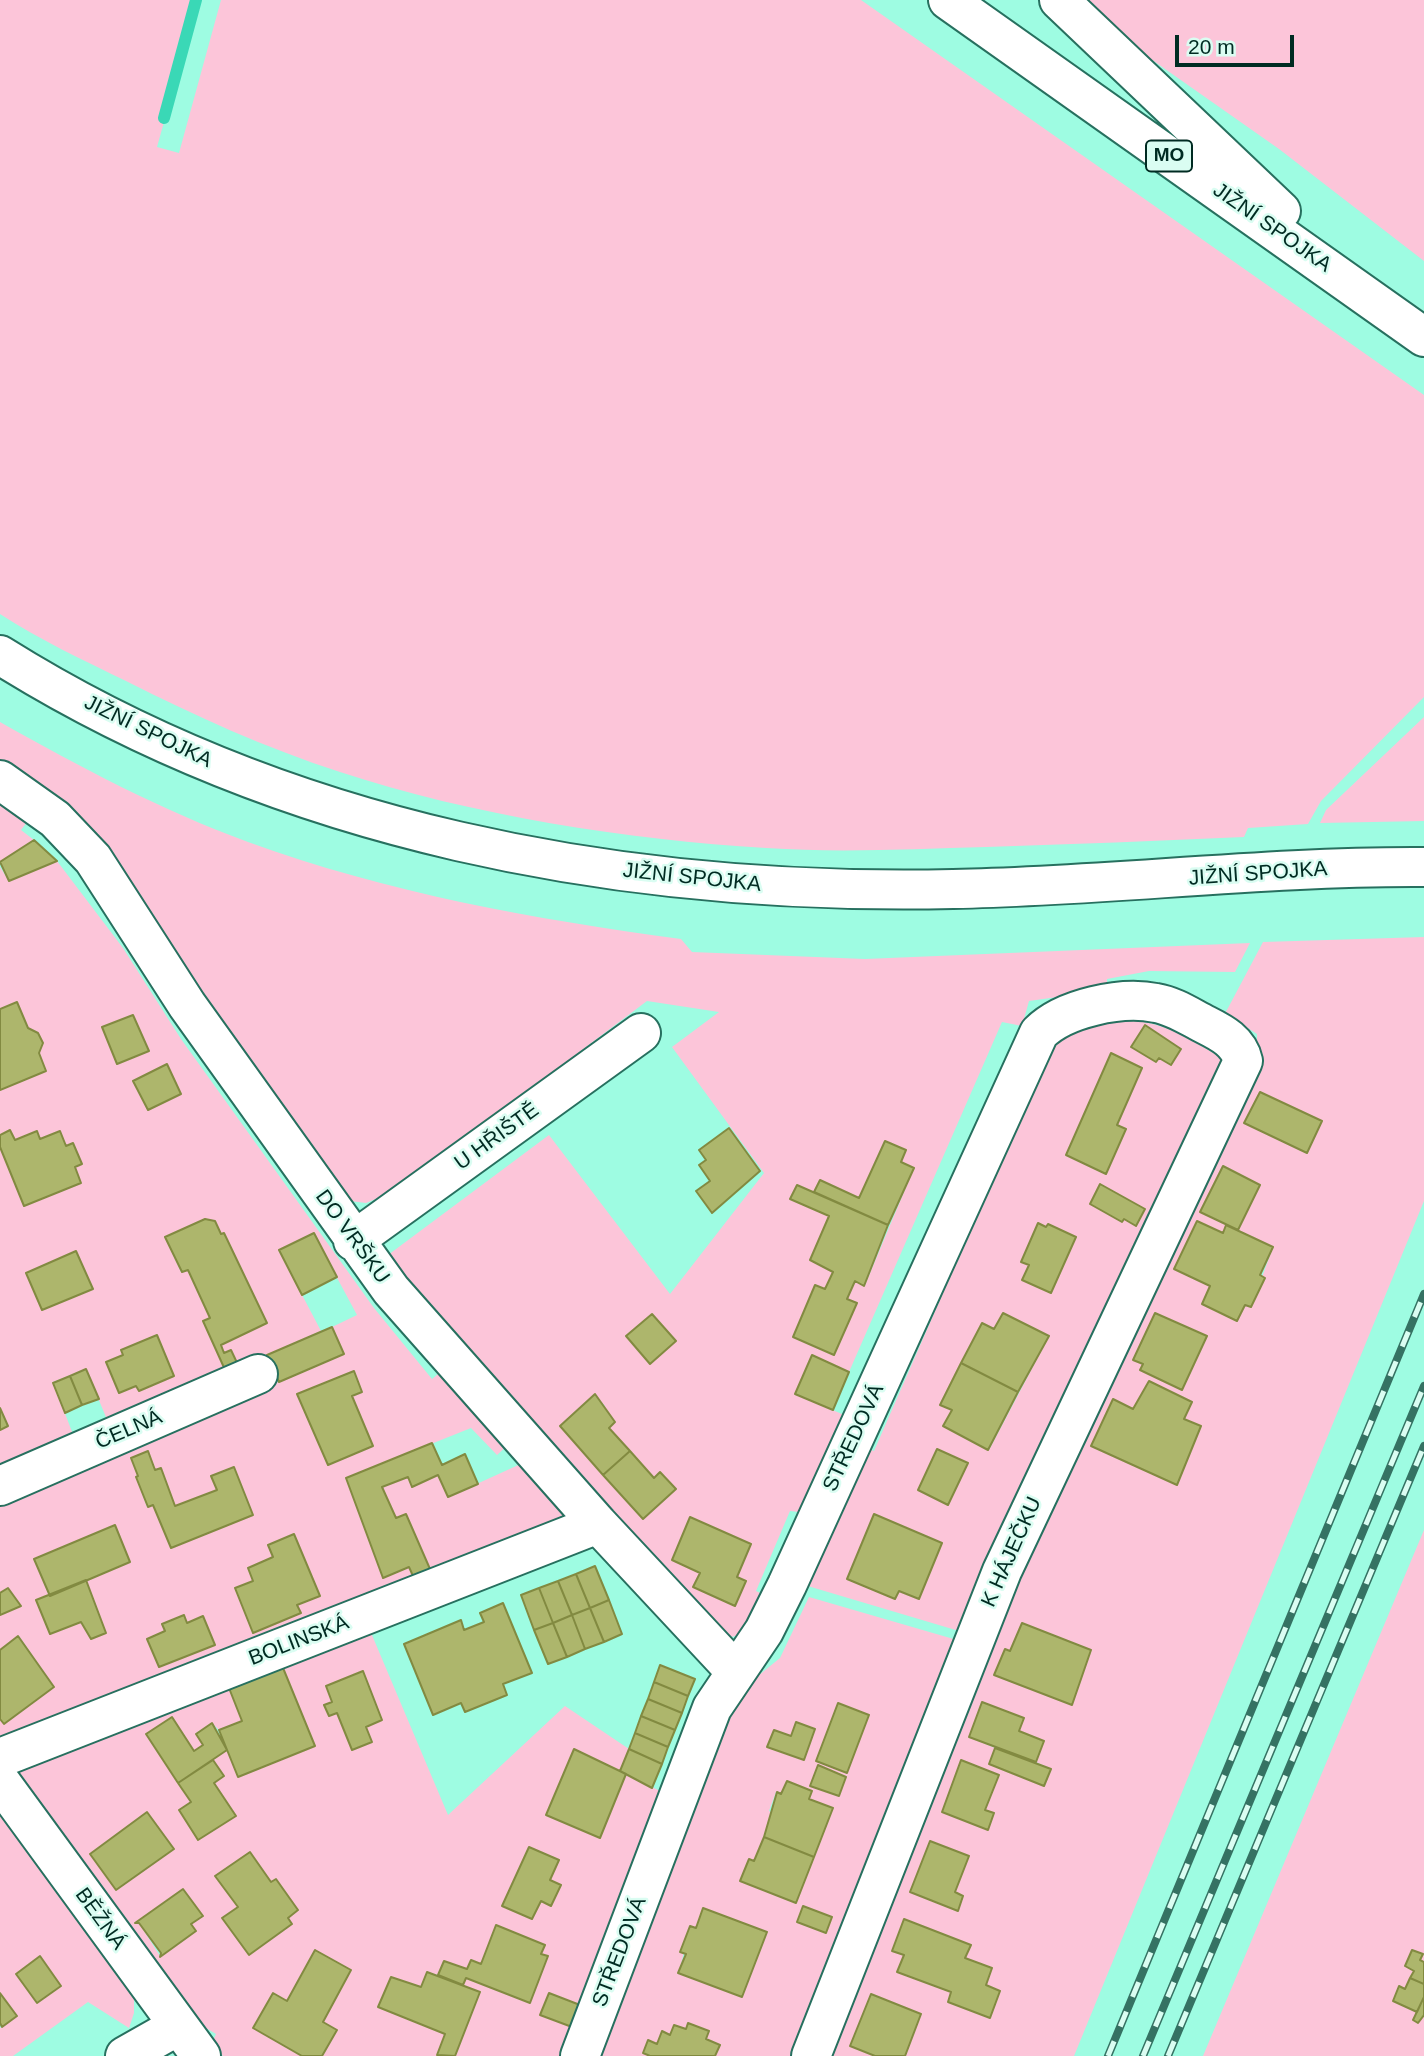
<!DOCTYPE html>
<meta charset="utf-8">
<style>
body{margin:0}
#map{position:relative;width:1424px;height:2056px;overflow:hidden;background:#9efce2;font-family:Helvetica,sans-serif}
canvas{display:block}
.scale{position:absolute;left:1175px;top:35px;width:119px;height:32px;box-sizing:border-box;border:4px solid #002b22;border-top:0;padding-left:9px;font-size:21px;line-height:24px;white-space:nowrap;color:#002b22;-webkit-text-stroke:5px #dafdf2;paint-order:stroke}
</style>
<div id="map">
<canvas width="1424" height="2056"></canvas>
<div class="scale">20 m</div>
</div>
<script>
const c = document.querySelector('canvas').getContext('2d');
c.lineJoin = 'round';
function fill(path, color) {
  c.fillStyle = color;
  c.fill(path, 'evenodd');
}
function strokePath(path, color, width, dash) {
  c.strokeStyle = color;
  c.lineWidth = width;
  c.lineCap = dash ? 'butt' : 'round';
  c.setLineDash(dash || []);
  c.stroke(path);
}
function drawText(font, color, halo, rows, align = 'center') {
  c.font = font + ' Helvetica,sans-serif';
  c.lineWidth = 5;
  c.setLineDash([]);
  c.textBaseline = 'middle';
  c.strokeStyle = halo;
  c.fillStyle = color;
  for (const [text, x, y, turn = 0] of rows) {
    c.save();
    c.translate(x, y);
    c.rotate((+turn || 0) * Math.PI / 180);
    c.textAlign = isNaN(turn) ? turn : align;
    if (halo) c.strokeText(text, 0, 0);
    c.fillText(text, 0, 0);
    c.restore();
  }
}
fill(new Path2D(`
 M0 0H198L157 147 179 153 221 0H861L1424 395V697L1321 801 1308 824 1248 828 1244 837C1158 841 1072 844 986 847 912 849 839 853 766 848 629 840 470 815 340 772 266 748 195 716 126 681 83 660 40 640 0 614Z
 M1075 0H1424V261L1279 149 1148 57Z
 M1424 717V821L1320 823 1326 810Z
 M0 722C80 767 161 810 248 842 388 893 533 919 681 939L692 952 865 959 1250 943 1235 972 1149 971 1107 979V990L1029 1001 1022 1026 1002 1022 849 1372 813 1356 796 1394 851 1418 808 1513 790 1511 787 1518 756 1591 765 1595 740 1635 726 1638 384 1258 549 1135 670 1294 764 1173 672 1047 719 1012 647 1001 395 1191 366 1203 350 1201 0 768ZM885 1141 906 1150 901 1162 914 1168 865 1285 855 1281 847 1299 857 1303 825 1289 833 1272 810 1260 829 1216 790 1199 797 1185 814 1192 820 1180 859 1198ZM652 1314 675 1341 627 1336ZM595 1395 605 1406 603 1409 609 1428 654 1478 660 1472 676 1489 643 1519 560 1426ZM690 1518 737 1577 745 1581 735 1606 693 1587 700 1573 672 1560Z
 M0 797 30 818 21 830 34 840 0 862Z
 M57 861 123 948 181 1039 374 1308 432 1379 443 1370 509 1444 497 1455 471 1428 346 1478 384 1577 409 1567 430 1569 406 1514 396 1518 382 1487 408 1477 413 1487 438 1475 448 1497 525 1462 564 1511 565 1519 0 1743V1719L4 1723 54 1687 19 1636 0 1650V1501L343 1354 332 1327 357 1315 313 1233 279 1251 321 1331 239 1367 231 1350 224 1353 221 1345 267 1323 224 1233 221 1234 215 1221 205 1219 165 1237 181 1272 188 1270 210 1318 226 1372 108 1422 86 1369 53 1382 74 1437 0 1469V1147L25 1206 81 1183 75 1167 82 1164 66 1146 60 1131 40 1139 37 1131 15 1140 10 1130 0 1135V1090L46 1071 39 1053 43 1043 38 1033 28 1028 17 1003 0 1009V867L9 881ZM133 1015 148 1050 118 1064 102 1027ZM167 1064 181 1094 148 1110 134 1080ZM76 1252 92 1289 42 1310 26 1273ZM156 1335 173 1376 139 1391 136 1386 119 1393 106 1362 123 1355 121 1350ZM354 1371 362 1392 352 1396 373 1445 328 1465 297 1394ZM148 1452 155 1470 161 1468 175 1506 217 1490 212 1476 252 1515 171 1548 153 1505 147 1507 136 1477ZM115 1526 130 1562 86 1580 106 1633 91 1639 81 1622 50 1634 36 1600 49 1596 35 1559ZM294 1535 320 1596 297 1605 300 1614 253 1633 235 1589 253 1581 248 1568 273 1557 268 1545ZM183 1615 187 1623 203 1617 215 1645 159 1667 147 1639 165 1631 162 1624Z
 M1424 937V1201L1074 2056H905L921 2014 871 1994 850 2046 875 2056H828L978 1668 1257 1051V1034L1225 1013 1228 1008 1263 942ZM1259 1185 1238 1230 1273 1247 1251 1307 1245 1305 1237 1321 1202 1304 1210 1286 1175 1269 1197 1221 1223 1233 1226 1225 1200 1212ZM1155 1313 1207 1336 1140 1370 1143 1364 1133 1359ZM1149 1382 1192 1402 1184 1419 1201 1427 1177 1484 1091 1446 1113 1399 1133 1409ZM1022 1623 1091 1650 1072 1704 994 1674 1005 1649 1010 1651ZM983 1702 1023 1718 1019 1731 1044 1741 1036 1762 1051 1769 1045 1785 989 1764 995 1748 969 1737ZM961 1761 998 1775 985 1810 994 1814 988 1830 942 1812Z
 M1117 1020C1166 1020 1185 1037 1227 1061L959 1631 801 1584 863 1447 874 1451 1048 1052C1065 1030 1091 1026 1117 1020ZM1111 1054 1142 1068 1117 1125 1106 1173 1066 1155ZM1100 1185 1136 1225 1124 1219 1122 1222 1090 1204ZM1038 1223 1046 1227 1048 1224 1076 1237 1051 1293 1023 1280 1029 1265ZM1003 1313 1049 1336 989 1450 944 1426 952 1410 940 1404 982 1323 994 1329ZM937 1449 967 1463 948 1505 918 1490ZM874 1514 942 1543 919 1599 899 1591 895 1599 847 1579Z
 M1424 1530V2056H1203Z
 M809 1597 957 1640 796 2056H715L720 2045 706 2039 709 2031 688 2023 686 2029 670 2035 662 2031 657 2044 648 2040 643 2053 650 2056H593L720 1728 753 1680 780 1658ZM838 1703 869 1715 847 1773 816 1760ZM796 1722 815 1729 804 1759 767 1747 774 1730 791 1736ZM818 1766 846 1776 839 1796 810 1785ZM783 1789 833 1808 796 1903 740 1881 749 1859 754 1861 773 1813 769 1811 776 1792 781 1794ZM804 1906 832 1917 826 1933 797 1922ZM703 1908 767 1933 742 1997 679 1973 690 1926 696 1928Z
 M369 1628 448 1815 565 1706 629 1749 620 1771 574 1750 546 1815 600 1838 626 1774 662 1792 580 2005 540 2015 572 2027 561 2056H455L480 1992 463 1985 466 1978 530 2003 547 1956 541 1954 544 1945 496 1926 481 1964 471 1960 467 1969 444 1961 438 1975 427 1972 421 1987 391 1977 378 2007 445 2034 438 2056H322L337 2030 323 2022 351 1971 315 1950 287 2001 273 1993 253 2028 302 2056H223L211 2045 216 2034 206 2028 122 1919 15 1770 247 1676 242 1721 219 1730 212 1723 196 1733 203 1745 194 1751 172 1717 147 1734 191 1802 179 1810 198 1840 236 1816 214 1783 223 1776 213 1760 227 1750 238 1777 314 1745 281 1663ZM363 1671 382 1719 366 1727 372 1742 352 1750 337 1713 325 1705 332 1702 326 1686ZM147 1813 174 1849 117 1890 90 1854ZM250 1852 271 1882 276 1879 298 1910 288 1918 292 1924 249 1955 238 1907 215 1876ZM550 1880 561 1885 551 1905 541 1901 532 1919 502 1906ZM183 1889 203 1916 191 1924 196 1931 160 1956 139 1923H135Z
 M0 1800 134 1997V2013L129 2028 88 2002 13 2056H0V2028L17 2016 0 1993ZM16 1974 61 1986 37 2003Z`), '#fcc5d9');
strokePath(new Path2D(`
 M164 118 196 0`), '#3ad8b6', 12);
const building = new Path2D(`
 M34 840 57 861 9 881 0 862Z
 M17 1002 28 1028 38 1033 43 1043 39 1053 46 1071 0 1090V1009Z
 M133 1015 149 1051 117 1064 102 1027Z
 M1145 1025 1181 1049 1171 1065 1159 1058 1156 1062 1131 1047Z
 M1111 1053 1142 1068 1117 1125 1126 1129 1106 1174 1066 1155Z
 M167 1064 181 1094 148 1110 133 1081Z
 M1260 1092 1322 1121 1307 1153 1244 1123Z
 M729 1128 760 1171 712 1213 696 1191 710 1181 699 1165 706 1160 699 1150Z
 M10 1130 15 1140 37 1131 40 1139 60 1131 66 1146 73 1143 82 1164 75 1167 81 1183 24 1206 0 1147V1135Z
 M885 1141 906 1150 901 1162 914 1168 888 1225 814 1192 820 1180 859 1198Z
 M1223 1166 1260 1185 1238 1230 1200 1212Z
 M1100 1184 1145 1209 1136 1226 1124 1219 1122 1222 1090 1204Z
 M797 1185 888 1225 864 1286 855 1281 847 1299 857 1303 834 1355 793 1337 815 1285 825 1289 833 1272 810 1260 829 1216 790 1199Z
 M205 1219 215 1221 221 1234 224 1233 267 1323 221 1345 224 1353 231 1350 239 1367 226 1372 203 1321 210 1318 188 1270 182 1272 165 1237Z
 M1197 1221 1223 1233 1226 1225 1273 1247 1260 1275 1265 1278 1251 1307 1245 1305 1237 1321 1202 1304 1210 1286 1174 1269Z
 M1038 1223 1046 1227 1048 1224 1076 1237 1051 1293 1022 1280 1029 1265 1021 1262Z
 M314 1233 337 1277 302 1295 279 1250Z
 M76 1251 93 1289 42 1310 26 1273Z
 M1003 1313 1049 1336 1018 1392 961 1363 982 1323 994 1329Z
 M1155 1313 1207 1336 1182 1390 1140 1370 1143 1364 1133 1360Z
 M652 1314 676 1341 650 1364 626 1336Z
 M332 1327 344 1354 279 1382 267 1355Z
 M157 1335 174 1376 139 1391 136 1386 119 1393 106 1362 123 1355 121 1350Z
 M812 1355 849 1372 833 1410 795 1394Z
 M961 1363 1018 1392 988 1450 943 1426 952 1410 940 1405Z
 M86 1369 99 1399 82 1405 70 1376Z
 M354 1371 362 1392 352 1396 373 1446 328 1465 297 1394Z
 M70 1376 82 1405 65 1413 53 1383Z
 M1149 1381 1192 1402 1184 1419 1201 1426 1177 1485 1091 1446 1113 1399 1133 1409Z
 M595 1394 615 1422 609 1428 630 1451 603 1475 560 1426Z
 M0 1408 8 1426 0 1430Z
 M432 1443 442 1465 465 1454 478 1484 448 1497 438 1475 412 1487 408 1477 382 1487 396 1518 406 1514 430 1569 413 1576 409 1567 383 1578 346 1478Z
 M937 1449 968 1463 948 1505 918 1490Z
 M148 1451 155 1470 161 1468 175 1506 217 1490 211 1476 234 1467 253 1515 171 1548 153 1505 148 1507 136 1477 138 1476 131 1458Z
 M630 1451 654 1478 660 1472 676 1489 643 1519 603 1475Z
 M874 1514 942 1543 919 1599 899 1591 895 1599 847 1579Z
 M690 1517 751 1544 737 1577 746 1581 735 1606 693 1587 700 1573 672 1560Z
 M115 1525 130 1562 50 1596 34 1559Z
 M294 1534 320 1596 297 1605 301 1613 253 1633 235 1588 253 1581 248 1568 273 1557 268 1545Z
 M595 1566 609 1600 590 1608 576 1574Z
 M576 1574 590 1608 572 1615 558 1581Z
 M86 1580 106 1633 91 1639 81 1622 50 1634 36 1600Z
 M558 1581 572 1615 553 1623 539 1588Z
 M8 1588 21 1606 0 1615V1593Z
 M539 1588 553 1623 534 1630 521 1595Z
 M609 1600 622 1634 604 1642 590 1608Z
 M503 1603 532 1673 503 1684 507 1695 465 1712 461 1703 433 1715 404 1644 461 1620 464 1630 484 1622 480 1613Z
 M590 1608 604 1642 585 1649 572 1615Z
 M184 1615 187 1623 203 1616 215 1645 159 1667 147 1639 165 1631 162 1624Z
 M572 1615 585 1649 567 1657 553 1623Z
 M553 1623 567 1657 548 1664 534 1630Z
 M1022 1623 1091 1650 1072 1705 994 1675 1005 1649 1010 1651Z
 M18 1636 54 1687 4 1724 0 1719V1650Z
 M281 1663 315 1746 238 1777 219 1730 242 1721 229 1688Z
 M660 1665 695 1679 688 1696 654 1682Z
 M363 1671 382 1720 366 1727 372 1742 352 1750 337 1713 329 1716 324 1705 332 1702 326 1686Z
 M654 1682 688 1696 682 1713 648 1699Z
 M648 1699 682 1713 675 1730 641 1716Z
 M982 1702 1024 1718 1019 1731 1044 1741 1036 1762 969 1737Z
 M838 1703 869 1715 847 1773 816 1761Z
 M641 1716 675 1730 668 1747 635 1733Z
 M172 1717 194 1751 203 1745 196 1734 212 1723 227 1750 178 1783 146 1734Z
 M796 1722 815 1729 804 1760 767 1747 774 1730 791 1736Z
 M635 1733 668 1747 662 1764 629 1749Z
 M995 1748 1051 1769 1044 1786 989 1764Z
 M574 1749 626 1774 600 1838 546 1815Z
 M629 1749 662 1764 652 1788 620 1771Z
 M213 1760 224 1776 214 1783 236 1816 198 1840 179 1810 191 1802 178 1783Z
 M961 1760 999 1775 985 1810 994 1813 988 1830 942 1812Z
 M818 1765 846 1777 839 1796 810 1786Z
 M787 1781 812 1791 809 1799 833 1808 814 1857 764 1837 777 1792 781 1794Z
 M147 1812 174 1849 116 1890 90 1854Z
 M764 1837 814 1857 796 1903 740 1881 749 1859 754 1861Z
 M930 1841 969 1856 955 1892 963 1896 958 1911 910 1892Z
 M529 1847 559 1860 550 1880 561 1885 551 1906 541 1901 532 1919 502 1906Z
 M250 1852 271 1882 276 1879 298 1910 288 1918 292 1924 249 1955 222 1918 238 1907 215 1876Z
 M183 1889 203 1916 191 1924 196 1931 160 1957 161 1953 139 1923H135Z
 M803 1906 832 1917 826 1933 797 1922Z
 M703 1908 767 1932 742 1997 678 1973 686 1954 680 1952 690 1926 696 1928Z
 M904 1919 971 1945 965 1958 992 1968 986 1985 1000 1991 990 2018 948 2002 951 1992 897 1972 904 1955 892 1951Z
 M496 1925 545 1945 541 1954 548 1956 530 2003 466 1978 463 1985 438 1975 444 1961 467 1969 471 1960 481 1964Z
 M315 1950 351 1970 323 2022 337 2030 322 2056H302L253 2028 273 1993 287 2001Z
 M1412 1950 1423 1954 1420 1960 1424 1962V1984L1410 1978 1414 1971 1405 1966Z
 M40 1956 61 1986 37 2003 16 1974Z
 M427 1972 480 1992 455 2056 437 2055 445 2034 378 2007 391 1977 421 1987Z
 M1410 1978 1424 1984V1997L1417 2012 1393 2001 1399 1986 1405 1989Z
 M0 1993 17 2016 2 2027 0 2023Z
 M549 1993 580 2005 572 2027 540 2015Z
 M871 1994 921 2014 905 2056H875L850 2046Z
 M1424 1997V2015L1418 2023 1413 2020Z
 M688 2023 709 2031 706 2039 720 2045 715 2056H650L643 2053 648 2040 657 2044 662 2031 670 2035 674 2025 686 2029Z`);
fill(building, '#adb66c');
strokePath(building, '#828a41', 2);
const street = new Path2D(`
 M0 780 55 819 93 859 187 1005 391 1290 598 1524 736 1672
 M353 1241 641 1033
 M0 1486 258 1374
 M0 1758 598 1524
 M0 1781 201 2056
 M125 2056 178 2026
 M580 2056 712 1708 764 1631 787 1585 1039 1033C1064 1008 1121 996 1156 1003 1174 1006 1190 1017 1206 1025 1222 1033 1239 1042 1243 1061L1002 1571 811 2056`);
const highway = new Path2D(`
 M948 0 1424 337
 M1059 0 1281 211
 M0 655C284 833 622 896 953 889 1110 886 1267 866 1424 867`);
strokePath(street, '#27705f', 42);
strokePath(highway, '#27705f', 42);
strokePath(street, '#fff', 38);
strokePath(highway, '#fff', 38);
const rail = new Path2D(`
 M1108 2056 1424 1294
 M1143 2056 1424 1386
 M1168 2056 1424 1446`);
strokePath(rail, '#357263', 8);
strokePath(rail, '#dafdf2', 5, [16]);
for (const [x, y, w] of [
 [1169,156,46]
]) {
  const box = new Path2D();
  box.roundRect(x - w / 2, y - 15.5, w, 31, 5);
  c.fillStyle = '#dafdf2';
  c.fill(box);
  strokePath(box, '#002b22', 2);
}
drawText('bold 19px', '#002b22', null, [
 ["MO",1169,156]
]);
drawText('21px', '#002b22', '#dafdf2', [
 ["JIŽNÍ SPOJKA",1272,228,35],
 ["JIŽNÍ SPOJKA",148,732,26],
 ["JIŽNÍ SPOJKA",1258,874,-4],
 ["JIŽNÍ SPOJKA",692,878,6],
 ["U HŘIŠTĚ",497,1137,-36],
 ["DO VRŠKU",352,1237,54],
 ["ČELNÁ",129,1430,-23],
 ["STŘEDOVÁ",854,1438,-65],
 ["K HÁJEČKU",1012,1552,-66],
 ["BOLINSKÁ",299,1641,-21],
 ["BĚŽNÁ",100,1919,54],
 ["STŘEDOVÁ",620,1952,-69]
]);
</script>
